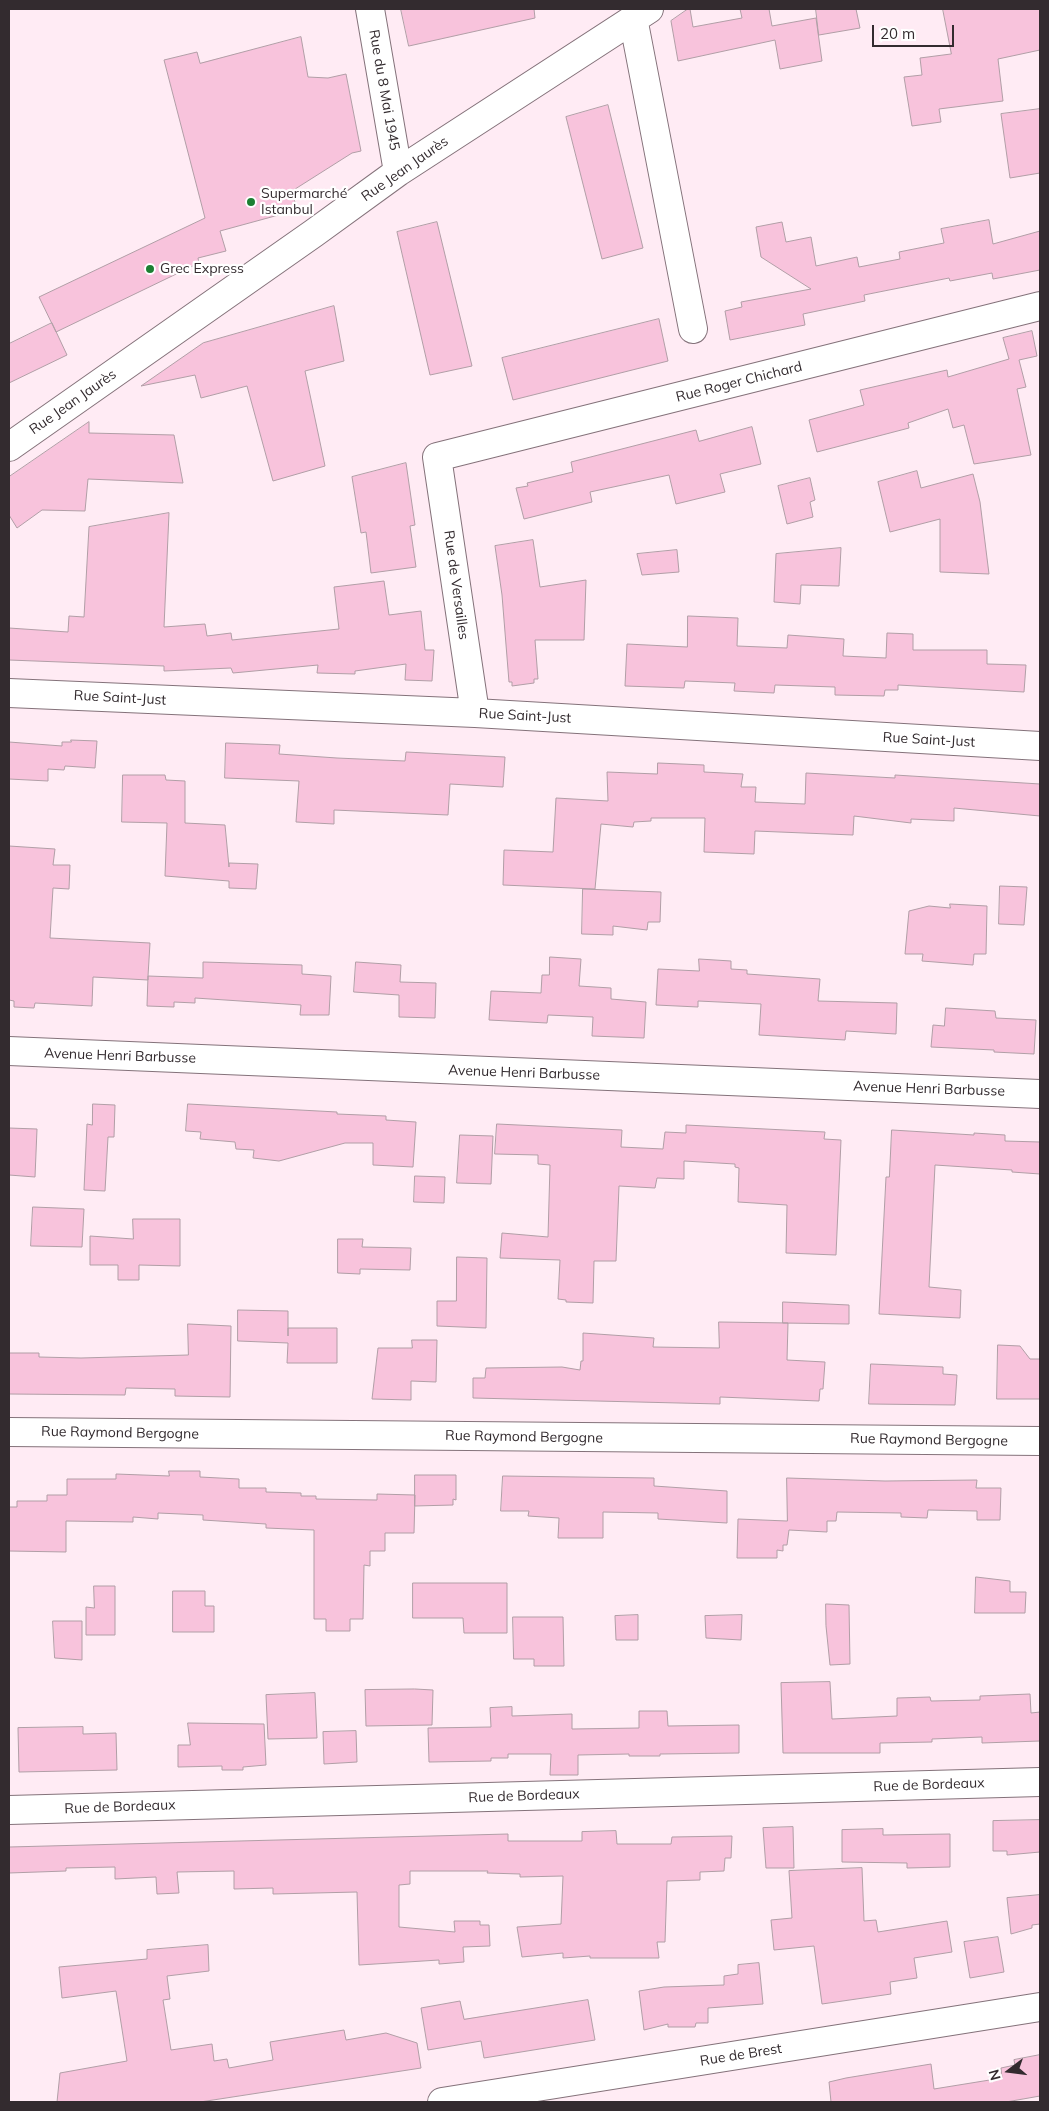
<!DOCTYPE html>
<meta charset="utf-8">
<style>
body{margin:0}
#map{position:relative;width:1049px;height:2111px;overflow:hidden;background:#ffebf4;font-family:Mulish,sans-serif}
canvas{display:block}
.frame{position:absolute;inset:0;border:10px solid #332b2f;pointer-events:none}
.north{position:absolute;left:984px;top:2046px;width:50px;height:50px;-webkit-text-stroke:4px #fff;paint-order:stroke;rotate:255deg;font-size:14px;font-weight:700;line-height:20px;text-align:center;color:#332b2f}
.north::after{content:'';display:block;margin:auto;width:18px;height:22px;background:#332b2f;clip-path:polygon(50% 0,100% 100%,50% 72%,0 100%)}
.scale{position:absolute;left:872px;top:25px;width:82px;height:22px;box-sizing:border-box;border:2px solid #332b2f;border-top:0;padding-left:6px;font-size:15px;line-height:18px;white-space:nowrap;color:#332b2f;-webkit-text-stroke:4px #fff;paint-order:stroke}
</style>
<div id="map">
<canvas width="1049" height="2111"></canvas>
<div class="frame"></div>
<div class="north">N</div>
<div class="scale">20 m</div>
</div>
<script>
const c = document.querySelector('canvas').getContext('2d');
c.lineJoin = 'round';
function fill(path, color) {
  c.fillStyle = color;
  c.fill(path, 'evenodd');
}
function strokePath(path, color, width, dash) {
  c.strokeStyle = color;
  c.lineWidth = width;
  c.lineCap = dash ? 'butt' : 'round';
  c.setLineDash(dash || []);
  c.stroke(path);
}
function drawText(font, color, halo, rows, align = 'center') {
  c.font = font + ' Mulish,sans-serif';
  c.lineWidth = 4.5;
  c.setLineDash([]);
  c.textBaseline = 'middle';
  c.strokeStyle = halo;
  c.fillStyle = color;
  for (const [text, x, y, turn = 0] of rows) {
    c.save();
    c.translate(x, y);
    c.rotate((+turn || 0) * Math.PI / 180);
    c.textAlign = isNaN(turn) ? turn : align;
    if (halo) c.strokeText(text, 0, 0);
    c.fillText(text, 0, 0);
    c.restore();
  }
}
const building = new Path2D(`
 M401 9H534L535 18 409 46Z
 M688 9H690L693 27 742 18 740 9H769L772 26 816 18 822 61 780 69 775 40 678 61 671 21Z
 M816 9H856L860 28 819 35Z
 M943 9H1040V50L998 59 1003 101 939 109 941 122 912 126 904 77 922 75 920 58 951 54Z
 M301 37 308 77 328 78 346 74 361 151 352 153 292 191 297 210 220 231 226 251 198 258 199 263 56 332 39 297 205 218 164 60 197 52 200 63Z
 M608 105 643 248 602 259 566 117Z
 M1040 109V173L1010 178 1001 114Z
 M989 220 993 244 1040 231V270L993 279 992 273 950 281 949 278 864 295 865 301 803 314 805 325 730 340 725 311 742 307 741 302 811 289 761 257 756 227 782 222 786 242 811 237 816 266 857 257 859 267 900 259 899 252 944 243 941 229Z
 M437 222 472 366 430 375 397 232Z
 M334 306 344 361 305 371 325 466 273 481 247 386 201 398 195 375 141 386 203 343Z
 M659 319 668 361 513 400 502 358Z
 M52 323 67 355 9 383V344Z
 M1032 331 1037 356 1019 360 1026 387 1017 389 1031 455 974 464 964 425 953 428 948 409 908 423 909 428 817 452 809 420 864 405 860 390 947 370 948 377 1009 359 1003 338Z
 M89 422V433L174 435 183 483 88 479 85 511 42 510 17 528 9 515V477Z
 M752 427 761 464 720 474 725 492 676 504 669 475 590 492 592 502 524 519 516 488 528 486 527 483 573 472 571 462 696 430 699 441Z
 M406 463 415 525 410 526 416 567 371 573 366 532 361 533 352 477Z
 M917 471 921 488 973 474 980 502 989 574 940 572V519L890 532 878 482Z
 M810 478 815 500 810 502 813 517 787 524 778 486Z
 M169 513 164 627 205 624 207 636 231 633 232 640 339 629 334 587 384 581 389 615 421 611 425 650H434L432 681 405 680 406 664 355 671V674L317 673 318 665 233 673 231 668 164 671V666L9 660V628L68 632 69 616 84 617 89 527Z
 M533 540 540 587 586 580 584 640H535L538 679H534V683L512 686V682H509L502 595 495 546Z
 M841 548 839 586 801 585 800 604 774 602 776 554Z
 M677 550 679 572 642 575 637 554Z
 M688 616 738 618 737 646 787 648 788 635 844 639 843 656 886 658 887 633 913 634V650H987V664L1026 665 1024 692 898 685V690H885L884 696 835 695V687L775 685 774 693 734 691 735 683 685 681 684 688 625 686 627 644 687 647Z
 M71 740 97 741 95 768 65 766 64 770 48 769V781L9 779V742L62 746V742H71Z
 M226 743 280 745 279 754 337 758 405 761 406 752 505 757 503 787 450 784 448 815 334 810V824L296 822 299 781 225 778Z
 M658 763 704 765V772L743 774 741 787H756L755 802 805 804 806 773 895 778V775L1040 784V816L954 808V821L911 819V823L854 816 853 835 755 831 754 854 704 852 705 818H651V821L634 822 633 827 601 824 595 889 503 885 504 850 553 852 556 798 608 801 607 772 657 774Z
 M123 775H165L166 780 185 781V823L225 825 229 867V863L258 864 256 889 229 888V881L165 876 167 823 122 822Z
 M9 846 55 849 53 865H70L69 889 53 888 50 938 150 943 148 976 203 978V962L302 965V974L331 976 329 1015H300L301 1005 195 998V1003L174 1002V1007L147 1006 148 976V980L93 977 92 1006 35 1003 34 1008 14 1007V1001L9 1000Z
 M1000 886 1027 887 1024 925 999 924Z
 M583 889 661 892 660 922H648L647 930 613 926V935L582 934Z
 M950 904 987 906 986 954H974L973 965 922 961 923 954H905L909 911 929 906 950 908Z
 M550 957 581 959 579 986 611 988V999L646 1002 644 1038 592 1036 593 1017 548 1015 547 1023 489 1020 491 991 541 993 542 975H549Z
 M699 959 731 961V969L747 970V974L820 979 818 1001 897 1003 896 1034 846 1031 845 1040 759 1035 761 1004 698 1001V1007L656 1005 658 969 699 971Z
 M356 962 401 965 400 982 436 983 435 1018 399 1017V995L354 992Z
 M946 1008 995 1011 996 1018 1036 1020 1034 1054 994 1052V1050L931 1047 933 1025 944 1026Z
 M93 1104 115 1105 114 1137H108L105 1191 84 1190 87 1124 92 1125Z
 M188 1104 337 1112V1114L386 1116V1120L416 1122 413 1167 373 1165V1143H345L279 1161 253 1158 254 1150 236 1149 235 1142 200 1139 201 1132 186 1131Z
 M497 1124 622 1130 621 1147 663 1149 665 1132 686 1133V1125L825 1132 824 1139 841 1140 836 1255 786 1253 787 1205 738 1202 739 1168 735 1167V1164L684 1161V1179L657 1178 655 1188 619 1186 616 1261H594L593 1303 566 1302V1300L558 1299 560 1260 500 1258 502 1233 548 1237 550 1165 538 1164V1155L495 1154Z
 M9 1128 37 1129 35 1177 9 1175Z
 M892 1130 974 1135V1133L1005 1135V1141L1040 1142V1174L1012 1172V1170L935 1165 929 1287 961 1290 960 1318 879 1314 886 1177H889Z
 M460 1135 493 1136 491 1184 457 1183Z
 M415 1176 445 1177 444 1203 414 1202Z
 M33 1207 84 1209 82 1247 31 1246Z
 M133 1219H180V1266L139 1265V1280H118V1265H90V1236L133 1239Z
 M338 1239H363L362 1247 411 1248 410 1270 360 1269V1274L338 1273Z
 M457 1257 487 1258 486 1328 437 1326V1301H456Z
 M783 1302 849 1305V1324L783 1323Z
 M238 1310 288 1311V1336V1328H337V1363H287L288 1343 238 1341Z
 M719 1322 788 1323 787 1360 825 1362 823 1389H820L819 1401 720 1397V1404L473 1398V1378H485L486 1368 562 1367 580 1370 581 1361H583V1333L654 1338 653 1347 719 1348Z
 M188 1324 231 1326 230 1397 175 1396V1389L126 1388 125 1395 9 1394V1353H39V1357L81 1358 188 1355Z
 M412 1340H437L436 1382 411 1381V1400L372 1399 378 1348H412Z
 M998 1345 1020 1346 1030 1359H1040V1399H997Z
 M871 1364 943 1367V1374L957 1375 955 1405 869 1404Z
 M169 1471H200V1477L239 1479V1488H266V1492L301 1493V1496H316V1499L377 1500V1494L415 1495 414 1533H385V1551H370V1566L364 1565 363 1619H350V1631H326V1619H314V1530L266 1528V1524L203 1520V1515L158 1513V1519L133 1517V1522L66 1521V1552L9 1551V1507H17V1501H47V1495H67V1479H116V1474L169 1476Z
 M415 1475H456V1500L453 1499V1505L415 1506Z
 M503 1476 654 1478V1486L727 1491V1523L658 1519V1513L603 1512V1538H558L559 1518 528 1516 529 1511H501Z
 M787 1478 885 1481 977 1480 976 1488H1001L1000 1520H977V1511L928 1510 927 1518 901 1517V1513L837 1512 836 1521H827V1532L789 1530 787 1545H783V1551L777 1550V1558H737L738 1519 787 1521Z
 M976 1577 1010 1581V1592H1026L1025 1613H975Z
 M413 1583H507V1633H464L463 1618H413Z
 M94 1586H115V1635H86V1607L94 1608Z
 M173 1591H205V1606H214V1632H173Z
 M826 1604 849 1605 850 1664 830 1665 826 1626Z
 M638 1615V1640H616L615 1616Z
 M742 1615 741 1640 706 1638 705 1616Z
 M513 1617H563L564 1666H534V1659H514Z
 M53 1621H82V1660L55 1658Z
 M830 1682 832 1719 897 1716V1698L930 1697 931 1701 980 1700V1696L1030 1694 1031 1713 1040 1712V1741L982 1743V1737L932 1739V1742L880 1743V1753H783L781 1683Z
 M415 1689 433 1690 432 1725 366 1726 365 1690Z
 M315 1693 317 1738 268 1739 266 1695Z
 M512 1707V1716L572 1714V1729L639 1728V1711H667L668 1726 739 1725V1753L660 1754V1756H629V1754L578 1755V1775H550L551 1754H508V1758H491V1761L429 1762 428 1728 491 1727 490 1708Z
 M188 1723 264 1724 266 1765 243 1767V1770H222V1766L178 1767V1745H190Z
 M83 1727V1734L116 1733 117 1770 19 1772 18 1728Z
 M356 1731 357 1762 324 1764 323 1732Z
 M1040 1820V1852L1007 1855V1851H993V1821Z
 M793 1827 794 1868H766L763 1828Z
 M883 1829V1835L950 1834V1867L907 1868V1863L842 1862V1830Z
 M616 1831 617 1844H671L672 1837 732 1836 731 1858H725L724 1871 700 1872V1880L667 1881 665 1942H657L659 1958H590V1956L563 1958V1953L522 1957 517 1927 561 1924 563 1876 520 1877V1874L487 1873 488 1871H410V1884L399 1885V1927L455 1932 454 1921H480V1925H489L490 1946 463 1947 464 1962 439 1964V1960L359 1965 357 1892 273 1894V1888L234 1889V1871L177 1872 179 1893 157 1894 156 1877 115 1879V1867L66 1868V1871L9 1873V1847L508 1834V1841H582V1832Z
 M862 1868 864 1921 876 1920 878 1932 947 1921 952 1952 914 1958 917 1978 890 1982 891 1994 822 2004 814 1946 774 1950 771 1920 792 1918 789 1871Z
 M1040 1895V1924L1032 1925V1928L1011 1934 1007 1898Z
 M998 1937 1004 1972 970 1978 964 1942Z
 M208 1945 209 1971 167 1976 170 1999 163 2000 171 2050 212 2044 214 2061 227 2059 229 2068 273 2060 270 2042 344 2030 346 2040 386 2033 417 2043 421 2068 200 2102H57L60 2073 127 2061 116 1991 62 1998 59 1967 147 1959V1950Z
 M759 1963 763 2004 708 2008V2023H696L695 2027H668V2024L644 2030 639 1991 664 1987 724 1985V1976L738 1974V1965Z
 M588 2000 595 2040 484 2058 481 2041 428 2050 421 2008 460 2001 464 2019Z
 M1040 2055V2096L1006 2102H831L829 2082 846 2078 931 2064 934 2089 1002 2078 1001 2068 1015 2065 1014 2060Z`);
fill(building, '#f8c3dc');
strokePath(building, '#b19ea6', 1);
const minor = new Path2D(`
 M370 9 398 172
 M633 18 693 329
 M9 447 314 233 398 172 649 9
 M9 693 475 713 1040 746
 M475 713 437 457 1040 306
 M9 1051 1040 1094
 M9 1432 1040 1441
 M9 1810 1040 1782
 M442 2102 1040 2007`);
strokePath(minor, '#84727a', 30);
strokePath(minor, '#fff', 28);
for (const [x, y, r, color] of [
 [251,202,5,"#1c7f32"],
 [150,269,5,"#1c7f32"]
]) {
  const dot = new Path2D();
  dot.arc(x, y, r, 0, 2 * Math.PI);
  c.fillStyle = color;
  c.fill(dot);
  strokePath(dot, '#fff', 2);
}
drawText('14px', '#332b2f', '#fff', [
 ["Rue du 8 Mai 1945",384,90,80],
 ["Rue Jean Jaurès",405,169,-35],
 ["Rue Roger Chichard",739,382,-14],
 ["Rue Jean Jaurès",73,402,-35],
 ["Rue de Versailles",456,585,82],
 ["Rue Saint-Just",120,698,3],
 ["Rue Saint-Just",525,716,3],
 ["Rue Saint-Just",929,740,3],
 ["Avenue Henri Barbusse",120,1056,2],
 ["Avenue Henri Barbusse",524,1073,2],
 ["Avenue Henri Barbusse",929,1089,2],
 ["Rue Raymond Bergogne",120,1433,1],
 ["Rue Raymond Bergogne",524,1437,1],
 ["Rue Raymond Bergogne",929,1440,1],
 ["Rue de Bordeaux",929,1785,-2],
 ["Rue de Bordeaux",524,1796,-2],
 ["Rue de Bordeaux",120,1807,-2],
 ["Rue de Brest",741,2055,-9]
]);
drawText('14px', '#332b2f', '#fff', [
 ["Supermarché",261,194],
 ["Istanbul",261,210],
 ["Grec Express",160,269]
], 'left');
</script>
